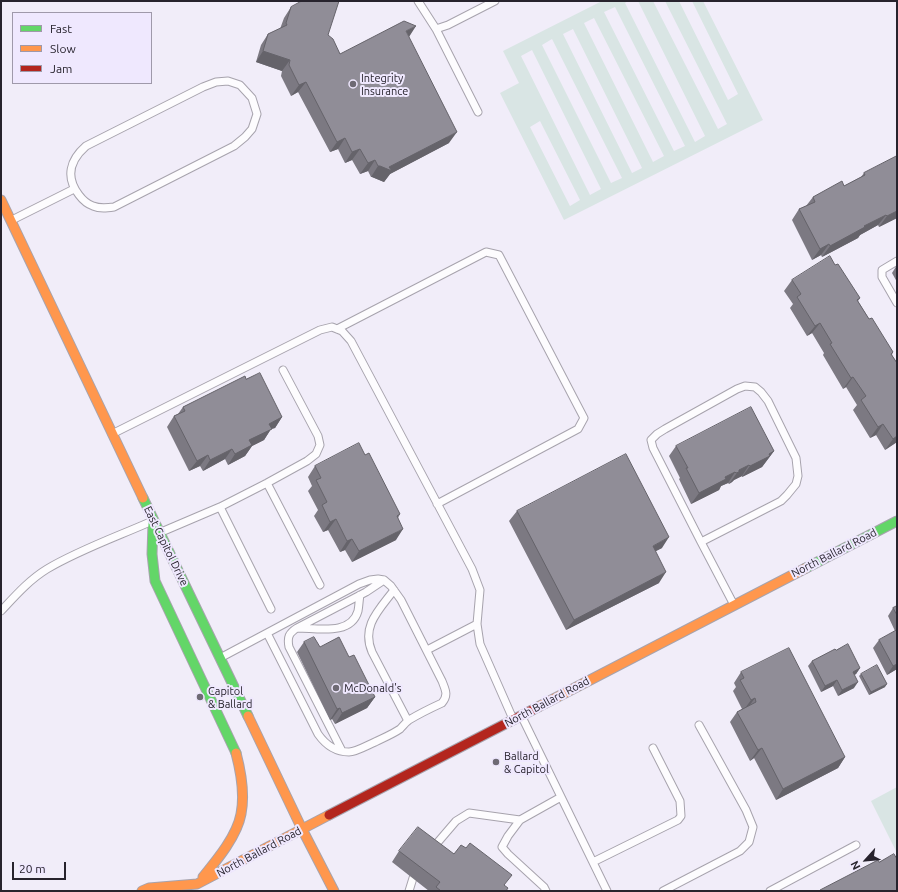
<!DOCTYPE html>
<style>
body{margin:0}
#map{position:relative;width:898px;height:892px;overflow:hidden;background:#f1edf9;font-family:Ubuntu,sans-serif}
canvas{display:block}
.frame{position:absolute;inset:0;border:2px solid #27232d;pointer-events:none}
.legend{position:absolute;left:12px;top:12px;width:140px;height:72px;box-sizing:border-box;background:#efe8fe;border:1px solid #9f99aa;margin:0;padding:5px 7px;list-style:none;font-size:12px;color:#27232d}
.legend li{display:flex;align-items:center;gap:8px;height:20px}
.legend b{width:20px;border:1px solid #9f99aa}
.north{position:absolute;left:846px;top:840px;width:40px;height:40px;-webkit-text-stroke:3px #efe8fe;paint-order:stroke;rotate:243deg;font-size:11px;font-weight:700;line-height:16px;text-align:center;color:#27232d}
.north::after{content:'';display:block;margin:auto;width:14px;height:18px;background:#27232d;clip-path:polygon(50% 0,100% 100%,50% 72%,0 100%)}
.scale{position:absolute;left:12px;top:862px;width:54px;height:18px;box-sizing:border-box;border:2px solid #27232d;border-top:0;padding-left:5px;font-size:12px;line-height:14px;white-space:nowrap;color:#27232d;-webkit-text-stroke:3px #efe8fe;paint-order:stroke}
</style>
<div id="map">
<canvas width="898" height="892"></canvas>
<div class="frame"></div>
<ul class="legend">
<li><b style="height:5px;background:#63d668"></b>Fast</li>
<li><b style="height:5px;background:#ff974d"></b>Slow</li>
<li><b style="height:5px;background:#b3261e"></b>Jam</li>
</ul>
<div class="north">N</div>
<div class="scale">20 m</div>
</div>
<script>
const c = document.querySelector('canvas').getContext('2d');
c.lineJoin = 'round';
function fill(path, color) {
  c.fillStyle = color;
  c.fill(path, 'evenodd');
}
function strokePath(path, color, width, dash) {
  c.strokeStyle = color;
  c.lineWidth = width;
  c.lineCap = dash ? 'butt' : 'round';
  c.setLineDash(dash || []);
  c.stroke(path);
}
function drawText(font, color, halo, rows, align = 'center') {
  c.font = font + ' Ubuntu,sans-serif';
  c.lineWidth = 4;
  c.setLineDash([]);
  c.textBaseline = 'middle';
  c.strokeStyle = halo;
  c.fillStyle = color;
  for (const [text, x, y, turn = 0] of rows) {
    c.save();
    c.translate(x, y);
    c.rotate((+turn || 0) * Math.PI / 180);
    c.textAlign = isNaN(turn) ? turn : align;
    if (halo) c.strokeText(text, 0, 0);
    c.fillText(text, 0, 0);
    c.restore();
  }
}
fill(new Path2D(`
 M602 1H628L625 3 695 142 705 136 638 1H653L718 129 727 124 665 1H679L728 100 738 94 692 1H703L763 120 564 220 500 93 519 83 503 51ZM615 7 685 146 674 151 604 12ZM594 18 664 156 653 162 584 23ZM573 29 642 168 632 173 563 34ZM552 39 622 178 611 183 542 45ZM532 50 601 189 590 195 521 56ZM540 121 580 200 570 206 530 127Z
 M897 787V853L871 801Z`), '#d9e5e4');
const lane = new Path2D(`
 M418 1 436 29 448 25 495 1
 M436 29 478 112
 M228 81 240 85 252 98 257 114 252 129 245 137 234 146 114 207C107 208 100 209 93 206 87 204 82 199 79 195 65 177 70 160 86 146L203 87 216 82Z
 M12 220 74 189
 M897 261 882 270V277L897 303
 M337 329 486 252 499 255 584 418 578 429 437 504
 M112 434 320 330 332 327 342 331 351 341 472 569 480 590 477 624 480 644 513 719
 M267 483 320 585
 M220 507 271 609
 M159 533 220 507 267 483 307 461 316 454 320 445 318 436 283 370
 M701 542 653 448 651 440 657 434 665 429 737 389 745 386 755 387 761 392 768 401 796 458 798 476 796 484 787 495 781 501 701 542 734 605
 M378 579 384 580 391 586 401 600 442 681C445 689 449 695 442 703 431 708 419 714 409 720 405 723 403 726 400 729 393 734 383 738 375 742 368 745 356 752 349 752 335 752 325 744 318 734L267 633 359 584 370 580Z
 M394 590C379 610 361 626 372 652L408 721
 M1 611C15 596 29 580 47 569 79 550 116 537 150 522
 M298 628C317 628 351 636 358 611 359 606 359 600 360 595
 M427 650 477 624
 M220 658 267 633
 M522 717 607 891
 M342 751 289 647C287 637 289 633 297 628L366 592 384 580
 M432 849 456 821 469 813 520 820
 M593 862 678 820 681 816 680 801 653 748
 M409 891 413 878
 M546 891 544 887 508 854 502 847 508 836 520 820 561 797
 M663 891 740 851 749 842 753 827 746 810 699 725
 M770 891 856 845`);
const fast = new Path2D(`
 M143 498 248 716
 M153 523 152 554 155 581 236 753
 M806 568 897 521`);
const slow = new Path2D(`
 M1 200 143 498
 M538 707 806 568
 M248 716 302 829 334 891
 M203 877C217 860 237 836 241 814 245 794 241 772 236 753
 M142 891 149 888 197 884 329 815`);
const jam = new Path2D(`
 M329 815 538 707`);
strokePath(lane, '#a7a3ad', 9);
strokePath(fast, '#a7a3ad', 11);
strokePath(slow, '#a7a3ad', 11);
strokePath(jam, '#a7a3ad', 11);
strokePath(lane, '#fdfcfe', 7);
strokePath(fast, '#63d668', 9);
strokePath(slow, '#ff974d', 9);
strokePath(jam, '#b3261e', 9);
fill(new Path2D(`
 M291 7 328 35 340 54 409 37 449 143 390 174 384 182 372 177H371L368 171 360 174 352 160 345 163 338 149 330 152 298 92 291 96 281 76 282 71 256 62 261 45 268 34 280 29 284 18Z
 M897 156V218L879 227 878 225 860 235 858 238 822 257 821 255 812 260 792 220 799 209 806 206 813 197 844 186 861 177 864 173Z
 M835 265 860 298 858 301 869 319 893 352 892 355 897 363V442L885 450 876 435 870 438 853 410 857 405 846 387 843 389 823 355 824 353 812 333 807 336 790 308 793 304 784 291 792 280Z
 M897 265V282L892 273Z
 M246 379 282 417 275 428 271 429 264 440 252 446 245 456 228 465 225 459 203 471 200 466 189 471 167 427 174 416 178 414 183 407Z
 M676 446 774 451 762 467 742 477V476L734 480 732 482 729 484 728 483 721 486 719 490 691 504 679 479 680 478 669 456Z
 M365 455 400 514 398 518 396 540 352 562 345 550 340 552 328 530 323 532 314 516 318 510 308 491 312 486 308 477 315 466Z
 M517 511 662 548 655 551 659 583 566 630 509 521Z
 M897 606V669L887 675 873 648 879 640 895 631 888 616 893 608Z
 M304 642 349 657 375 697 367 708 335 724 332 719 330 720 297 652Z
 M836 650 860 668 856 674 854 675V688L838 696 833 686 821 692 808 666 812 661Z
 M741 672 845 757 838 768 776 800 754 758 750 761 730 722 737 712 742 709 733 691 736 687 734 683Z
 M861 674 885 687 869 695 859 676Z
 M399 851 454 854 504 886 506 891H429L392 862Z`), '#7c7982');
fill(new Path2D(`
 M416 26 409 37 406 31Z
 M263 51 290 60 282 71 256 62Z
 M306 82 298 92 291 96 299 85Z
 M457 132 449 143 390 174 384 182 372 177H371L378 166H380L389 167Z
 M345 138 338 149 330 152 337 142Z
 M360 149 352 160 345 163 352 152Z
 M375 160 368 171 360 174 368 163Z
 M897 211V218L879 227 887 216Z
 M886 215 878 225 860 235 858 238 822 257 830 246 864 226Z
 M829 244 821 255 812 260 820 249Z
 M820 323 812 333 807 336 815 326Z
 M853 377 846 387 843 389 851 378Z
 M282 417 275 428 271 429 264 440 252 446 245 456 228 465 235 454 249 440 269 424Z
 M883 424 876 435 870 438 878 427Z
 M897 436V442L885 450 893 439Z
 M232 449 225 459 203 471 210 460Z
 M774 451 762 467 742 477 750 466 769 454Z
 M208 455 200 466 189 471 197 461Z
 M749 465 742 476 734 480 732 482 729 484 739 470Z
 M735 472 728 483 721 486 719 490 691 504 699 493 725 477Z
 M336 519 328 530 323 532 330 522Z
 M403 529 396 540 352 562 359 551Z
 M669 537 662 548 645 557 653 546Z
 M352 539 345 550 340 552 347 541Z
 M666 572 659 583 566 630 574 620Z
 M897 664V669L887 675 893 666Z
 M860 668 856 674 849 678 853 672Z
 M837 680 833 686 821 692 825 686Z
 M858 682 854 688 838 696 842 690Z
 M887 684 885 687 869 695 871 692Z
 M375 697 367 708 335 724 342 713Z
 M755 698 747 709 743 711 751 700Z
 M340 708 332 719 330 720 337 709Z
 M762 748 754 758 750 761 758 750Z
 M845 757 838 768 776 800 783 789Z`), '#65636a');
const building = new Path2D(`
 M302 1H339L328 35 333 39 340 54 404 21 416 26 406 31 457 132 389 167 392 171 380 166H378L375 160 368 163 360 149 352 152 345 138 337 142 306 82 299 85 289 65 290 60 263 51 268 34 287 25 286 23 291 7Z
 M897 156V211L887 216 886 215 864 226 865 227 830 246 829 244 820 249 799 209 815 202 813 197 842 181 844 186 865 175 864 173Z
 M830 256 835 265 838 264 860 298 857 300 869 319 872 318 893 352 891 354 897 363V436L893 439 883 424 878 427 861 400 866 396 853 377 851 378 830 344 832 343 820 323 815 326 797 297 801 294 792 280Z
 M260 373 282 417 269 424 272 429 249 440 252 445 235 454 232 449 210 460 208 455 197 461 174 416 185 411 183 407 245 376 246 379Z
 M751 407 774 451 769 454 770 456 750 466 749 465 739 470V472L736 473 735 472 725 477 726 479 699 493 686 468H688L676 446Z
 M359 443 365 455 369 453 400 514 397 516 403 529 359 551 352 539 347 541 336 519 330 522 322 505 327 502 316 480 321 478 315 466Z
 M626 454 669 537 653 546 666 572 574 620 517 511Z
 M897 606V615L893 608Z
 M897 630V664L893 666 879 640Z
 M314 637 320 647 339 637 349 657 354 655 375 697 342 713 340 708 337 709 304 642Z
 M848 644 860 668 853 672 858 682 842 690 837 680 825 686 812 661 835 649 836 650Z
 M789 648 845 757 783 789 762 748 758 750 737 712 756 702 755 698 751 700 740 680 744 678 741 672Z
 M877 665 887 684 871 692 861 674Z
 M418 827 454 854 461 845 466 848 470 843 512 875 504 885 508 888 506 891H441L436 887 440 882 399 851Z
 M894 854 897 859V891H820V890L878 860 879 862Z`);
fill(building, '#908d97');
strokePath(building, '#65636a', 1);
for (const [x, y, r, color] of [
 [353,84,4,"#6e6a74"],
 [336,688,4,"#6e6a74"],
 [200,697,4,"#6e6a74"],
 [496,762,4,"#6e6a74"]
]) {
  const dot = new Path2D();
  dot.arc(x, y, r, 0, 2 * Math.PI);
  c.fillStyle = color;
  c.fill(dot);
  strokePath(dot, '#efe8fe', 1.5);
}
drawText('11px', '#27232d', '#efe8fe', [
 ["Integrity",361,78],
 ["Insurance",361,91],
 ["McDonald's",344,688],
 ["Capitol",208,691],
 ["& Ballard",208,704],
 ["Ballard",504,756],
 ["& Capitol",504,769]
], 'left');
drawText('11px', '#27232d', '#efe8fe', [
 ["East Capitol Drive",166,546,64],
 ["North Ballard Road",834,553,-27],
 ["North Ballard Road",547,702,-28],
 ["North Ballard Road",259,852,-28]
]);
</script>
